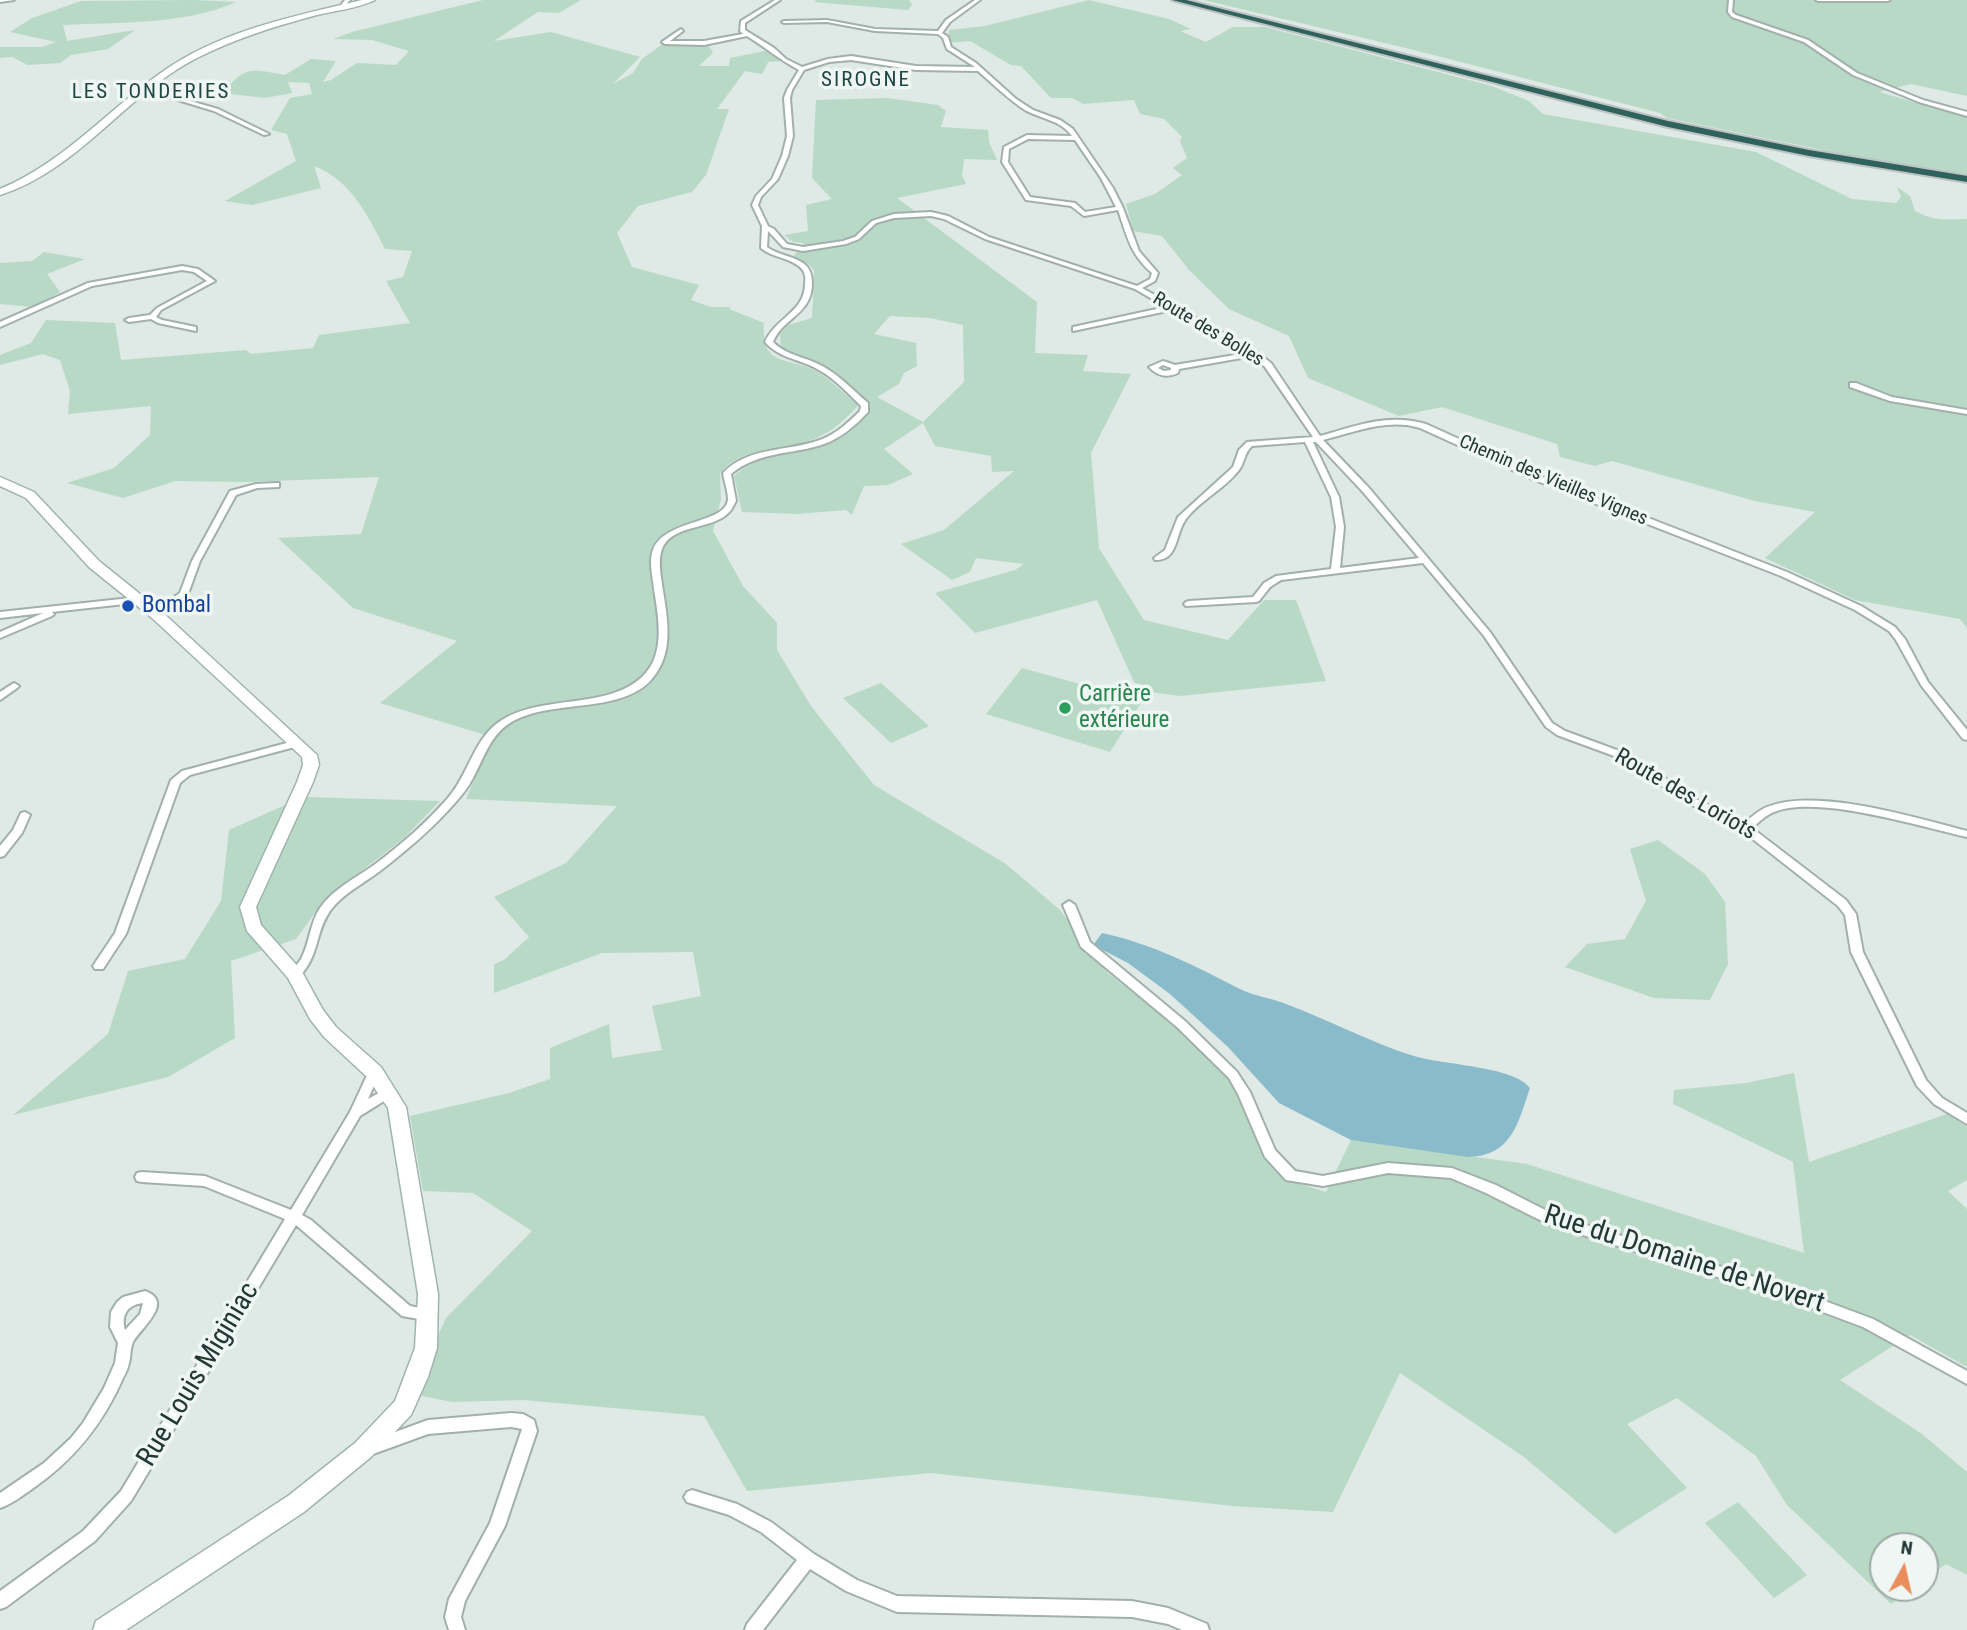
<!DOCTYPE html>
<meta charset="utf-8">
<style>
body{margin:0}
#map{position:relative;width:1967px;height:1630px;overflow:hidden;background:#dfe9e5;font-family:"Roboto Condensed",sans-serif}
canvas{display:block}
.north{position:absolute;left:1869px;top:1532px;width:70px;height:70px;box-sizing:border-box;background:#eff6f3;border:2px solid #9daaa7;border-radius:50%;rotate:8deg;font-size:19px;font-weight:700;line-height:28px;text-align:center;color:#213834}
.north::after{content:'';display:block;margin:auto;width:24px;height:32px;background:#e98d5d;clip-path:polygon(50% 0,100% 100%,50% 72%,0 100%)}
</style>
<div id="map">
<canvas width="1967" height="1630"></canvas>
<div class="north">N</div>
</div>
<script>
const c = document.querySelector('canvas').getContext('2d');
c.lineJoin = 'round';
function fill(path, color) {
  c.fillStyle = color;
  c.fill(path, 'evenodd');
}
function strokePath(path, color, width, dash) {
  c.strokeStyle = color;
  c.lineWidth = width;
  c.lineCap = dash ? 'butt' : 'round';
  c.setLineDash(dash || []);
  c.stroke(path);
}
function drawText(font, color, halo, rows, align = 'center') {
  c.font = font + ' "Roboto Condensed",sans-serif';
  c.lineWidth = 7;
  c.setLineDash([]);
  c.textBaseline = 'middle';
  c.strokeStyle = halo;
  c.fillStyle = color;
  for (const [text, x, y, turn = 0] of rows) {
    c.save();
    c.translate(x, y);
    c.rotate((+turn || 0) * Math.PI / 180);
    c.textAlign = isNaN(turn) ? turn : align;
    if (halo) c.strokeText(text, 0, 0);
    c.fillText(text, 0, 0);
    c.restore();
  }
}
fill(new Path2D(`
 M194 0 236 2C184 25 119 22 63 25L67 41 135 30 108 49 71 55 60 63 28 65 12 57 0 58V47H42L56 42 10 32 32 18 81 1Z
 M483 0H581L559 13 538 12 494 41 551 32 640 57 613 84 633 73 642 59 664 43H707L713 53 699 66H729L730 58 770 50 782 61 768 62 762 74 745 71 717 109H729L706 175 692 192 638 206 617 233 632 267 699 285 691 300 711 307H731L729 309 764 323C761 368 786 356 816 371 831 379 844 395 859 405 846 418 834 431 816 438 785 452 744 444 720 473L721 499 713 531 743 586 777 623V650L811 706 874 785 1006 864 1060 910 1108 973 1180 1030 1239 1088 1266 1152 1294 1182 1326 1192 1351 1140 1527 1164 1804 1253 1793 1162 1673 1104 1674 1090 1746 1083 1794 1073 1809 1162 1947 1114 1967 1127V1180L1948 1191 1967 1209V1367L1910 1335 1840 1380 1922 1434 1967 1472V1575L1946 1564 1925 1579V1546H1883V1588H1913L1891 1604 1787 1505 1756 1456 1677 1398 1627 1424 1687 1488 1615 1534 1524 1457 1400 1373 1333 1512 1233 1506 931 1473 747 1491 704 1416 523 1400 452 1402 412 1394 446 1318 532 1231 473 1193 423 1191 410 1116 509 1093 550 1079V1048L609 1024 612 1058 662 1050 652 1006 701 996 693 952 602 953 494 993V964L504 960 529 937 494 897 566 863 617 806 466 799 492 737 380 703 457 641 353 608 278 538 361 534 379 477 245 482 175 481 123 498 67 483 114 468 150 435 151 406 68 414 70 391 60 360 43 354 0 365V355L31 343 46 320 115 323 121 360 246 350 251 354 313 348 319 335 410 323 386 281 403 277 412 251 385 249C369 217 350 179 314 166L321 188 252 205 225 201 296 161 287 134 271 130 290 98 312 94 309 83 288 82 292 93 265 98 223 93C245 65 252 69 285 75L311 59 336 61 323 82 331 80 357 63 396 65 409 51 372 40 333 39 352 32Z
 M816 0H909L912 5 908 10 814 2Z
 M1089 0 1169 19 1191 29 1180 31 1206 42 1233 27H1265L1492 86 1529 101 1543 114 1756 152 1852 199 1896 203 1901 197 1897 187 1910 196 1915 211C1933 221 1947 220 1967 219V628L1960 619 1855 600 1765 558 1815 512 1755 501 1612 461 1595 466 1560 457 1557 444 1442 407 1399 416 1308 378 1289 336 1229 309 1189 270 1162 236 1133 231 1126 204 1155 194 1182 175 1173 168 1187 158 1180 141 1182 137 1164 119 1140 114 1134 100 1083 104 1072 98H1051L1021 66 1011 65 970 41 947 43 949 30 985 26Z
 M1203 0H1967V96L1911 84 1879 92 1967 117V174L1867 159 1667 118 1660 113 1406 48Z
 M887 98 938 105 946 111 941 127 988 130 989 142 997 160 964 159 962 175 966 184 897 198 1037 302 1035 353 1088 355 1083 371 1131 374 1091 453 1099 548 1144 620 1228 640 1264 600H1296L1326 681 1180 696 1151 692 1134 682 1097 600 975 633 935 593 1015 570 1024 564 976 558 970 572 952 580 901 544 944 530 1014 471 992 472 991 456 935 446 923 423 884 449 913 474 888 485 864 486 852 515 846 510 796 514 742 512 734 476C772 440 844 461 870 407L868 401 821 363 791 354 781 348 780 334 788 325 812 318 814 276V270L808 264 793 257 804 243 793 242 784 235 808 231 806 205 832 199 812 178 816 100ZM890 316 930 318 963 325 964 382 923 422 877 397 899 384 904 373 917 366 916 343 874 334Z
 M44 252 85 259 47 274 60 292 32 307 0 304V263L32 261Z
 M1022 668 1142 701 1110 752 986 714Z
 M881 683 929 726 891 743 843 698Z
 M303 797 440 801 404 838 325 899 296 939 231 961 235 1038 168 1077 13 1115 108 1034 128 971 185 959 221 901 229 830Z
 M1658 840 1705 874 1725 902 1728 964 1710 1000 1654 998 1565 967 1587 944 1625 939 1646 901 1630 849Z
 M1738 1502 1807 1575 1774 1598 1705 1523Z`), '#b8d9c5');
fill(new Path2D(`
 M1102 933C1153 944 1195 966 1240 989 1254 996 1271 998 1286 1004 1329 1020 1369 1042 1414 1056 1442 1065 1514 1066 1530 1088 1518 1123 1512 1156 1468 1157L1351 1140 1279 1103 1228 1047 1170 994 1128 963 1097 947 1094 944Z`), '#89bbcb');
const street = new Path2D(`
 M0 0H14L0 2Z
 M345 0H350L342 9H338Z
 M775 0H780L745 23V30L774 48 786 59 802 67 828 59 851 56 916 66 975 67 947 49 943 38 938 34 875 31 827 22 784 23 782 22 784 21 827 20 875 29 938 31 946 20 975 0H980L950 22 942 33 948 37 951 47 976 63 1016 99 1033 110 1060 120 1073 129 1113 188 1123 208 1139 251 1158 273 1155 281 1142 288 1257 352 1271 363 1320 436C1357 426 1387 413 1426 424L1538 475 1787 572 1861 606 1895 627 1905 639 1928 682 1967 730V740L1963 739 1921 685 1896 640 1889 631 1855 610 1781 576 1532 479 1420 428C1388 418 1355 432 1323 440L1369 488 1490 632 1552 723 1565 731 1633 756 1695 799 1739 818 1745 822C1752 817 1759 810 1767 807 1816 787 1917 818 1967 831V837C1922 827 1816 794 1774 812 1766 815 1759 822 1752 828L1846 900 1856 914 1863 952 1926 1080 1942 1098 1967 1113V1124L1934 1104 1917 1086 1851 952 1845 915 1838 906 1731 822 1687 803 1625 760 1557 735 1546 727 1484 636 1423 563 1281 580 1270 587 1259 601 1256 602 1186 606 1184 604 1186 602 1189 601 1253 597 1264 583 1276 576 1331 569 1336 527 1331 497 1305 442 1252 446C1244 453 1245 462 1239 470 1225 489 1200 500 1186 519 1175 533 1179 561 1155 560L1154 558 1165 550 1178 517 1233 467 1239 450 1247 442 1313 437 1265 367 1253 356 1179 369 1178 373C1167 378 1157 376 1149 367L1163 361 1175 365 1247 353 1172 310 1073 331V327L1166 307 1135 289 985 239 944 219 931 216 894 218 876 223 859 239 846 244 803 251 783 247 768 231 767 247C778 255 793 256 803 263 810 268 812 275 812 283 812 315 783 317 773 342 787 356 807 357 824 367 840 376 854 391 868 403V412C856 425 841 438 824 444 792 455 758 451 731 474L736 501C734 504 733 507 731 510 714 532 669 522 661 552 659 560 660 570 661 578 666 613 677 651 651 680 618 716 547 697 507 725 489 738 483 760 473 778 468 788 461 796 454 804 432 829 406 851 380 871 363 884 342 894 330 911 315 932 320 955 299 977H291L289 974C293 968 299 964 302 957 310 941 310 923 320 908 333 889 356 878 374 865 401 845 426 823 448 798 469 774 474 737 502 720 544 694 606 710 642 677 668 653 657 612 653 582 652 572 649 560 653 550 664 519 727 524 728 499 728 491 724 481 723 473 749 446 787 452 820 440 836 434 848 423 860 411L861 406C848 393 835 379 819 370 801 359 780 359 765 342 775 318 805 312 805 284 806 278 805 272 801 268 790 257 772 258 761 248L762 226 752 205 756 196 772 179 782 156 787 136 784 98 787 90 799 70C780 60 765 47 747 36L704 45 665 44 662 42 681 29 683 31 670 41H704L743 34 740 31 741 21ZM851 60 916 70 978 71C993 84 1008 99 1025 110 1041 119 1061 120 1072 136L1027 135 1004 147 1002 162 1026 200 1071 206 1084 216 1118 210C1127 236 1130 254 1152 273L1150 279 1137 286 989 237 948 216 931 212 894 214 872 221 855 237 843 241 803 247 787 244 774 229 768 226 758 205 761 197 778 179 788 156 793 136 790 98 792 90 804 70 829 62ZM1028 139 1075 140 1101 178 1116 207 1085 212 1075 203 1030 197 1008 162 1009 149ZM1163 365 1171 368V370L1164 371 1158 368ZM1313 442H1316L1363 492 1419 558 1340 568 1344 527 1339 497Z
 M1729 0H1733L1732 12 1736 15 1808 40 1857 73 1923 100 1967 112V116L1919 102 1853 75 1804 42 1732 17 1728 12Z
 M1816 0H1890L1888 1H1818Z
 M145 88 218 109 269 134 264 135 214 111 145 90Z
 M182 266 198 269 215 281 161 310 156 317 162 320 196 327V331L158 323 151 319 129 322 125 320 129 318 150 315 157 308 207 281 194 272 182 270 92 286 0 327V322L88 283Z
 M1850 383H1856L1892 397 1967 410V414L1890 401 1850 387Z
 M276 483H279V487L257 488 236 495 200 561 188 594 159 616H153L151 614 153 612 180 593 192 561 230 491 256 484Z
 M140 597 144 600 143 602 52 612 54 614 52 616 0 638V632L43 613 0 618V612Z
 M14 683 19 686 17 688 0 700V692Z
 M298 740 303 743 302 745 190 775 180 783 126 934 103 969H95L93 966 115 933 171 780 182 771Z
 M25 812 30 815 22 833 4 856 0 857V846L13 830 21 813Z
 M1069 901 1075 905 1090 942 1185 1021 1237 1072 1250 1092 1275 1150 1295 1171 1323 1176 1388 1163 1452 1168 1496 1185 1557 1216 1790 1288 1873 1319 1967 1371V1384L1863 1327 1788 1299 1548 1224 1486 1193 1451 1178 1388 1173 1323 1186 1286 1180 1265 1157 1238 1094 1229 1078 1177 1027 1081 947 1063 905Z
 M374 1067 378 1069 380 1072 368 1099 388 1088 392 1090 394 1093 392 1096 360 1116 302 1215 311 1220 410 1306 435 1311 437 1315 435 1319 430 1321 402 1316 296 1225 131 1501 95 1541 6 1607 0 1609V1591L83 1531 121 1491 285 1219 204 1186 142 1182 137 1181 135 1177 137 1173 142 1172 205 1176 291 1210 350 1112 370 1069Z
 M145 1291C175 1302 141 1328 133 1342 130 1349 131 1356 129 1363 128 1368 126 1373 123 1378 103 1424 74 1460 32 1489 22 1496 12 1504 0 1508V1493L44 1463 71 1438 83 1423 104 1388 115 1363 118 1343 110 1327 111 1312 117 1302 123 1297ZM143 1303 140 1314 125 1330C121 1315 127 1305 143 1303Z
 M511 1413 523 1414 534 1420 537 1431 505 1526 465 1601 461 1617 465 1630H449L445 1617 449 1599 490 1523 522 1429 511 1427 428 1434 373 1454 368 1452 366 1447 368 1442 428 1420Z
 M692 1490 737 1504 771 1522 814 1554 857 1580 897 1596 1132 1601 1168 1608 1207 1624 1209 1630H1182L1168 1624 1132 1617 897 1612 846 1591 810 1569 763 1630H745L747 1624 797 1560 761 1532 729 1515 687 1502 684 1497 687 1492Z`);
const secondary = new Path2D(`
 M362 0H375C357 9 332 11 313 16 273 27 234 39 197 58 125 95 79 170 0 195V189C65 162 108 109 165 70 223 30 295 16 362 0Z
 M0 477 34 492 99 561 161 611 317 755 319 765 313 782 256 907 261 925 301 970 323 1010 336 1027 381 1067 406 1107 438 1294 437 1348 428 1377 411 1415 371 1457 304 1512 126 1630H93L96 1621 288 1496 355 1443 395 1401 415 1348 418 1294 388 1108 367 1077 324 1037 310 1019 288 978 247 931 240 907 297 782 303 765 302 757 151 617 89 567 26 498 0 486Z`);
const highway = new Path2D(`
 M1172 0H1186L1668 121 1809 150 1967 176V182L1809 156 1668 127Z`);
strokePath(street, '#a2b0ac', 4);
strokePath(secondary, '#9fb4ae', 3);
strokePath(highway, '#bcc3c2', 4);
fill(street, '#fff');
fill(secondary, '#fff');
fill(highway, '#2f625c');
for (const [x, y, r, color] of [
 [128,606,7,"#1a4fb4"],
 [1065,708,7,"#2e9e5b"]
]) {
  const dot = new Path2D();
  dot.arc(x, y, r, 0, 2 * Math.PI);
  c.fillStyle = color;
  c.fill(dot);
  strokePath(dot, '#eff6f3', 2.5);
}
drawText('19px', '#213834', '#eff6f3', [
 ["Route des Bolles",1208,330,31],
 ["Chemin des Vieilles Vignes",1553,481,23]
]);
c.letterSpacing = '2px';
drawText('21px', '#1f4842', '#eff6f3', [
 ["SIROGNE",866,81],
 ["LES TONDERIES",151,93]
]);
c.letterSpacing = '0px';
drawText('23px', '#164399', '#eff6f3', [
 ["Bombal",142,606]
], 'left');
drawText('23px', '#27864d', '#eff6f3', [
 ["Carrière",1079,695],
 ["extérieure",1079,721]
], 'left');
drawText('23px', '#213834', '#eff6f3', [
 ["Route des Loriots",1685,795,30]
]);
drawText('28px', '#213834', '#eff6f3', [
 ["Rue du Domaine de Novert",1684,1260,18],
 ["Rue Louis Miginiac",199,1375,-59]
]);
</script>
